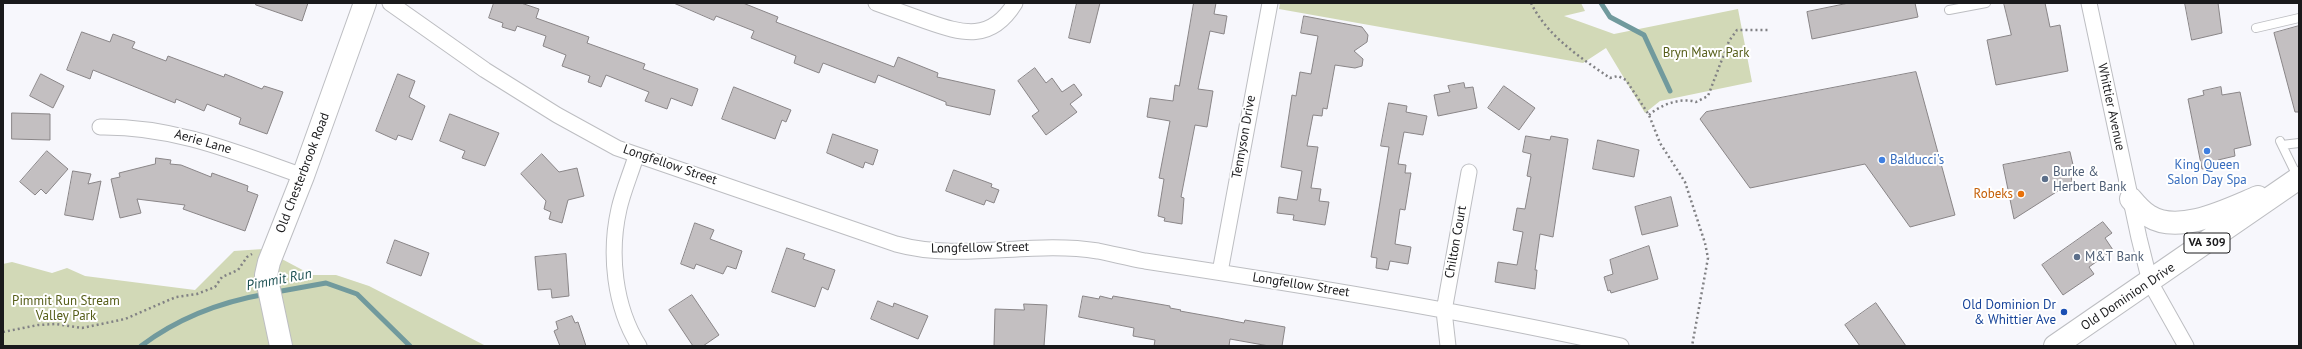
<!DOCTYPE html>
<style>
body{margin:0}
#map{position:relative;width:2302px;height:349px;overflow:hidden;background:#f7f7fc;font-family:"PT Sans",sans-serif}
canvas{display:block}
.frame{position:absolute;inset:0;border:4px solid #1a1a1c;pointer-events:none}
</style>
<div id="map">
<canvas width="2302" height="349"></canvas>
<div class="frame"></div>
</div>
<script>
const c = document.querySelector('canvas').getContext('2d');
c.lineJoin = 'round';
function fill(path, color) {
  c.fillStyle = color;
  c.fill(path, 'evenodd');
}
function strokePath(path, color, width, dash) {
  c.strokeStyle = color;
  c.lineWidth = width;
  c.lineCap = dash ? 'butt' : 'round';
  c.setLineDash(dash || []);
  c.stroke(path);
}
function drawText(font, color, halo, rows, align = 'center') {
  c.font = font + ' "PT Sans",sans-serif';
  c.lineWidth = 4;
  c.setLineDash([]);
  c.textBaseline = 'middle';
  c.strokeStyle = halo;
  c.fillStyle = color;
  for (const [text, x, y, turn = 0] of rows) {
    c.save();
    c.translate(x, y);
    c.rotate((+turn || 0) * Math.PI / 180);
    c.textAlign = isNaN(turn) ? turn : align;
    if (halo) c.strokeText(text, 0, 0);
    c.fillText(text, 0, 0);
    c.restore();
  }
}
fill(new Path2D(`
 M1280 3H1581L1585 11 1564 16 1614 34 1738 9 1752 82 1660 101 1645 113 1606 48 1583 63 1279 9Z
 M263 249 312 275H336L369 286 486 346H3V264L12 262 52 273 67 268 85 276 195 290 234 251Z`), '#d2d9b7');
strokePath(new Path2D(`
 M1601 3 1610 17 1644 35 1670 91
 M276 292 326 283 357 294 410 346
 M141 346C178 318 220 302 266 294`), '#719a9d', 5);
const building = new Path2D(`
 M256 3H308L302 21 256 5Z
 M494 3H521L539 9 536 18 589 37 587 43 645 64 643 69 698 89 692 106 671 98 667 109 645 101 649 92 606 75 601 87 588 82 590 76 562 66 566 55 543 46 546 36 517 26 515 31 502 27 503 23 489 18Z
 M674 3H743L778 17 776 22 894 67 898 57 938 73 937 77 995 90 990 115 946 105V102L878 75 875 83 823 63 819 73 794 63 796 56 751 38 754 31 716 16 714 20Z
 M1077 3H1100L1090 43 1069 38Z
 M1194 3H1216L1214 14 1227 16 1224 34 1210 31 1198 89 1213 91 1207 127 1195 125 1181 197 1184 198 1182 224 1164 221 1165 218 1158 216 1164 179 1159 178 1170 121 1147 117 1150 98 1173 101 1175 85 1179 86Z
 M1849 3H1915L1918 17 1812 39 1807 12Z
 M2004 3H2045L2050 27 2060 25 2068 71 1996 85 1987 40 2011 35Z
 M2185 3H2218L2222 33 2192 40Z
 M1304 16 1362 27 1368 35 1367 42 1354 51 1363 59 1362 66 1355 68 1335 65 1327 109 1323 108 1322 116 1313 115 1307 146 1318 147 1311 188 1321 189 1319 201 1329 202 1325 225 1293 220 1294 215 1277 213 1279 197 1297 200 1302 171 1281 167 1292 95 1296 96 1300 72 1311 74 1318 36 1301 33Z
 M2299 26V112H2295L2274 33Z
 M82 32 110 42 113 34 135 42 132 48 166 61 168 56 224 77 225 74 262 89 264 86 283 92 267 134 239 124 241 118 207 104 204 111 176 99 175 103 93 70 90 79 67 70Z
 M1035 68 1046 83 1052 78 1062 92 1074 84 1082 95 1070 104 1077 112 1046 135 1032 116 1039 111 1018 81Z
 M1916 72 1955 215 1910 227 1865 164 1750 188 1700 119 1706 112Z
 M41 74 64 86 53 108 30 96Z
 M398 74 415 81 409 97 425 106 412 140 398 135 396 140 376 131Z
 M1464 83 1465 88 1473 87 1477 108 1438 116 1434 95 1450 92 1448 86Z
 M1504 86 1535 108 1519 130 1488 108Z
 M734 87 791 110 786 122 782 120 775 139 722 119Z
 M2221 87 2222 95 2240 92 2251 145 2234 149 2235 156 2218 160 2220 166 2202 169 2188 99 2204 95 2203 91Z
 M1389 103 1407 106 1406 112 1427 116 1423 135 1404 132 1398 164 1406 165 1405 173H1411L1405 210 1400 209 1395 244 1411 247 1408 264 1390 261 1388 270 1376 268 1377 258 1371 257 1389 147 1381 146Z
 M12 113 50 114V140L12 139Z
 M450 114 499 133 485 166 462 158 465 151 440 141Z
 M833 134 878 150 873 165 865 162 863 168 827 153Z
 M1526 136 1550 140 1551 136 1568 139 1553 237 1540 234 1535 270H1537L1535 289 1495 282 1498 262 1517 265 1523 232 1513 230 1517 208 1525 209 1531 177 1527 176 1531 154 1523 152Z
 M1598 140 1639 150 1634 177 1593 169Z
 M47 151 68 169 46 194 41 189 35 195 20 182Z
 M2070 152 2074 169 2070 170 2072 182 2014 219 2003 165Z
 M542 154 559 172 577 168 584 196 568 200 562 223 549 219 551 212 544 209 546 201 521 174Z
 M156 158 171 160 170 164 181 165 211 177 212 173 248 186 247 191 258 195 245 231 183 209 185 205 137 199 141 213 120 218 111 179 120 177 119 173 155 164Z
 M954 170 992 184 991 187 999 190 994 203 986 200 984 205 946 191Z
 M73 171 91 174 88 184 101 181 93 220 65 215Z
 M1671 197 1678 226 1642 235 1635 207Z
 M2103 222 2112 233 2105 238 2113 250 2089 267 2094 274 2063 295 2042 265Z
 M695 223 714 230 710 239 742 251 736 269 727 266 723 274 696 264 694 269 681 264Z
 M395 240 429 253 421 276 387 263Z
 M1649 246 1658 279 1611 293 1610 290 1608 291 1604 277 1613 274 1610 260Z
 M787 248 805 254 803 259 835 270 828 290 822 287 815 307 772 292Z
 M566 254 569 296 552 298 551 289 538 290 535 257Z
 M692 295 719 335 703 346H693L669 310Z
 M1083 296 1099 299 1100 296 1112 299 1113 296 1170 306V308L1181 310 1180 311 1219 318 1244 323 1245 320 1285 327 1282 346H1269L1230 339 1229 346H1154L1155 340 1133 336 1134 328 1079 317Z
 M878 301 893 307 894 303 928 316 918 339 871 319Z
 M1876 303 1906 346H1860L1845 325Z
 M1024 304 1047 305 1044 346H994L995 309 1024 310Z
 M572 316 575 323 578 322 586 346H560L554 331 558 329 556 322Z`);
fill(building, '#c3bfc1');
strokePath(building, '#898587', 1);
const lane = new Path2D(`
 M1949 10 1986 3
 M2256 28 2299 18
 M2280 141 2298 178
 M2282 145 2299 143`);
const street = new Path2D(`
 M390 3 485 70 557 115 617 148 896 244C961 262 1031 240 1098 251 1113 254 1129 258 1145 261 1304 285 1463 311 1621 346
 M876 3C893 9 909 15 926 21 963 34 991 42 1015 3
 M2089 3 2139 238 2150 282 2186 346
 M100 127C174 126 235 152 303 176
 M636 156C631 173 623 191 619 209 609 253 614 306 639 346
 M1220 272 1270 3
 M1448 346 1444 311 1469 172`);
const secondary = new Path2D(`
 M281 346 266 275 269 262 303 176 365 3`);
const primary = new Path2D(`
 M2131 199C2136 205 2142 212 2149 216 2179 235 2229 209 2258 197
 M2055 346 2299 178`);
strokePath(lane, '#bdbec2', 10);
strokePath(street, '#bdbec2', 17);
strokePath(secondary, '#bdbec2', 24);
strokePath(primary, '#bdbec2', 24);
strokePath(new Path2D(`
 M1531 3C1547 36 1581 58 1610 78L1618 76 1626 80 1649 115 1660 143 1685 182 1705 243 1708 258 1692 346
 M1649 115C1660 105 1681 97 1696 102L1708 96 1729 41 1737 30H1768
 M3 332 38 325 56 324 82 328 125 319 176 297 197 294 215 287 222 277 238 270 247 257 252 254`), '#818184', 2.5, [2, 3]);
strokePath(lane, '#fff', 8);
strokePath(street, '#fff', 15);
strokePath(secondary, '#fff', 22);
strokePath(primary, '#fff', 22);
for (const [x, y, r, color] of [
 [2207,151,4,"#3f7fe0"],
 [1882,160,4,"#3f7fe0"],
 [2045,179,4,"#5c6f8a"],
 [2021,194,4,"#e8710a"],
 [2077,257,4,"#5c6f8a"],
 [2064,312,4,"#1a4fb4"]
]) {
  const dot = new Path2D();
  dot.arc(x, y, r, 0, 2 * Math.PI);
  c.fillStyle = color;
  c.fill(dot);
  strokePath(dot, '#fff', 1.5);
}
for (const [x, y, w] of [
 [2207,243,46]
]) {
  const box = new Path2D();
  box.roundRect(x - w / 2, y - 10, w, 20, 3);
  c.fillStyle = '#fff';
  c.fill(box);
  strokePath(box, '#1a1a1c', 1);
}
drawText('bold 12px', '#1a1a1c', null, [
 ["VA 309",2207,243]
]);
drawText('13px', '#555d18', '#fff', [
 ["Bryn Mawr Park",1706,53],
 ["Pimmit Run Stream",66,301],
 ["Valley Park",66,316]
]);
drawText('13px', '#1a1a1c', '#fff', [
 ["Whittier Avenue",2111,107,78],
 ["Tennyson Drive",1244,137,-80],
 ["Aerie Lane",203,142,16],
 ["Longfellow Street",670,165,19],
 ["Old Chesterbrook Road",303,173,-69],
 ["Chilton Court",1456,242,-80],
 ["Longfellow Street",980,248,-1],
 ["Longfellow Street",1301,285,9],
 ["Old Dominion Drive",2128,297,-34]
]);
drawText('13px', '#366cbe', '#fff', [
 ["Balducci's",1890,160],
 ["King Queen",2207,165,"center"],
 ["Salon Day Spa",2207,180,"center"]
], 'left');
drawText('13px', '#4e5e75', '#fff', [
 ["Burke &",2053,172],
 ["Herbert Bank",2053,187],
 ["M&T Bank",2085,257]
], 'left');
drawText('13px', '#c56008', '#fff', [
 ["Robeks",2013,194]
], 'right');
drawText('13px', '#164399', '#fff', [
 ["Old Dominion Dr",2056,305],
 ["& Whittier Ave",2056,320]
], 'right');
drawText('italic 14px', '#1b4f51', '#fff', [
 ["Pimmit Run",279,280,-11]
]);
</script>
